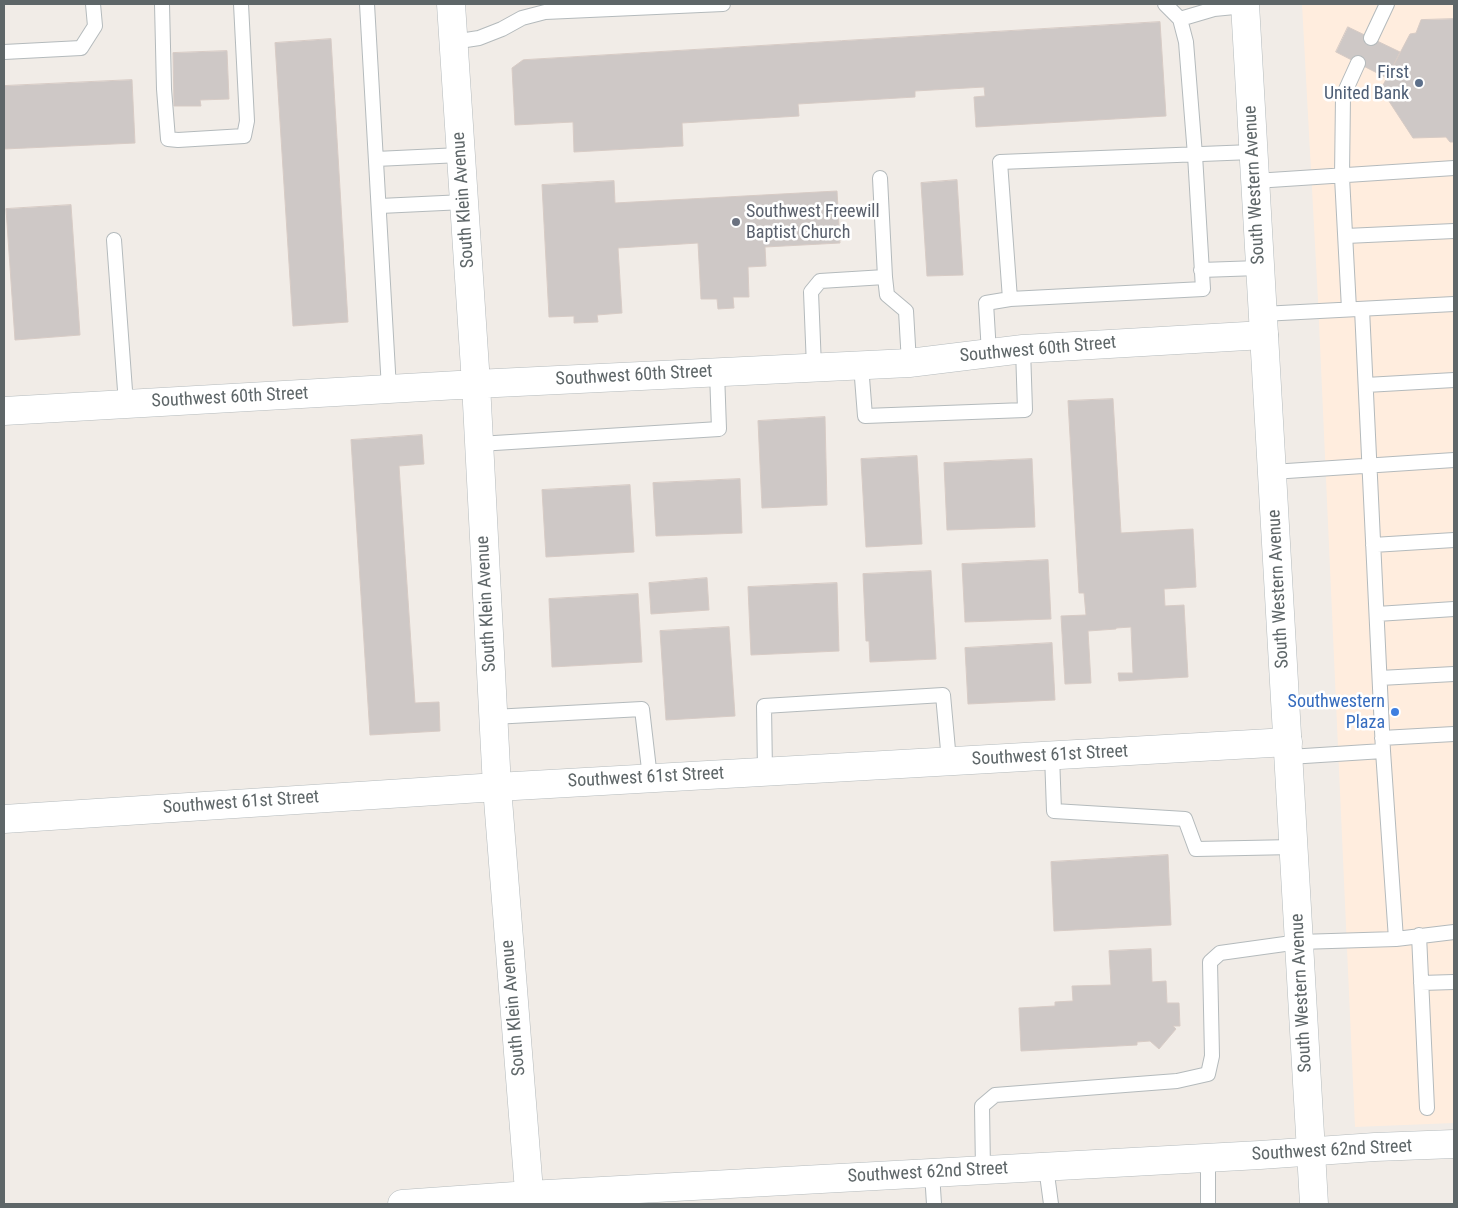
<!DOCTYPE html>
<style>
body{margin:0}
#map{position:relative;width:1458px;height:1208px;overflow:hidden;background:#f1ece7;font-family:"Roboto Condensed",sans-serif}
canvas{display:block}
.frame{position:absolute;inset:0;border:5px solid #5e6668;pointer-events:none}
</style>
<div id="map">
<canvas width="1458" height="1208"></canvas>
<div class="frame"></div>
</div>
<script>
const c = document.querySelector('canvas').getContext('2d');
c.lineJoin = 'round';
function fill(path, color) {
  c.fillStyle = color;
  c.fill(path, 'evenodd');
}
function strokePath(path, color, width, dash) {
  c.strokeStyle = color;
  c.lineWidth = width;
  c.lineCap = dash ? 'butt' : 'round';
  c.setLineDash(dash || []);
  c.stroke(path);
}
function drawText(font, color, halo, rows, align = 'center') {
  c.font = font + ' "Roboto Condensed",sans-serif';
  c.lineWidth = 5;
  c.setLineDash([]);
  c.textBaseline = 'middle';
  c.strokeStyle = halo;
  c.fillStyle = color;
  for (const [text, x, y, turn = 0] of rows) {
    c.save();
    c.translate(x, y);
    c.rotate((+turn || 0) * Math.PI / 180);
    c.textAlign = isNaN(turn) ? turn : align;
    if (halo) c.strokeText(text, 0, 0);
    c.fillText(text, 0, 0);
    c.restore();
  }
}
fill(new Path2D(`
 M1302 4H1454V1123L1355 1127 1318 300Z`), '#ffedde');
const building = new Path2D(`
 M1454 19V142H1450L1446 137 1413 138 1381 89 1410 34 1416 33 1421 20Z
 M1160 22 1166 116 976 127 974 97 985 96 984 87 915 91V97L798 104 799 116 682 123 683 146 574 152 573 122 515 125 512 68 523 60Z
 M1348 27 1400 52 1387 78 1336 52Z
 M331 39 348 322 293 326 275 43Z
 M227 51 229 99 200 100 201 106H174L173 53Z
 M132 80 135 143 4 149V86Z
 M957 180 963 275 927 276 921 183Z
 M614 181 615 203 837 191 840 243 765 247 766 266 748 267 749 297H733L734 308 718 309 717 299H701L698 243 618 248 622 313 597 315 598 322 574 323V316L549 317 542 185Z
 M71 205 80 335 15 340 6 209Z
 M1113 399 1121 533 1193 529 1196 587 1164 589 1165 606 1184 605 1188 677 1119 681 1118 673H1133L1131 627 1116 628V629L1088 631 1091 683 1065 684 1061 616 1086 615 1084 593H1079L1068 401Z
 M825 417 827 505 762 508 758 421Z
 M422 435 424 464 399 466 415 703 439 702 440 731 370 735 351 440Z
 M917 456 922 544 866 547 861 459Z
 M1032 459 1035 527 947 530 944 463Z
 M740 479 742 533 656 536 653 483Z
 M630 485 634 552 546 557 542 490Z
 M1048 560 1051 619 965 622 962 564Z
 M931 571 936 659 870 662 869 641H866L863 574Z
 M707 578 709 610 651 614 649 583Z
 M837 583 839 651 751 655 748 587Z
 M638 594 642 662 552 667 549 599Z
 M729 627 735 716 666 720 660 631Z
 M1052 643 1055 700 968 704 965 648Z
 M1168 855 1171 925 1054 931 1051 862Z
 M1151 949 1152 982 1166 981 1167 1003H1179L1180 1026H1173L1176 1029 1159 1049 1150 1041 1137 1042V1045L1021 1051 1019 1008 1055 1006V1002L1073 1001 1072 986 1111 985 1109 951Z`);
fill(building, '#cec8c6');
strokePath(building, '#d7cbc5', 1);
const lane = new Path2D(`
 M162 4 164 89 168 139 178 140 244 136 247 121 241 4
 M367 4 389 389
 M1180 19 1214 9 1245 6
 M1371 38 1387 4
 M453 42 479 38 502 29 522 18 545 12 723 4
 M4 52 81 48 95 26 93 4
 M376 159 460 155
 M1255 181 1454 168
 M380 206 464 202
 M1346 236 1454 231
 M114 240 126 404
 M1201 270 1259 268
 M885 277 887 295 906 311 909 363
 M1010 299 1000 162 1252 152
 M1349 309 1342 177 1343 96 1358 63
 M1362 309 1383 751 1396 939
 M1262 314 1454 304
 M989 353 986 303 1010 299 1203 289 1195 155 1186 42 1180 19 1165 4
 M861 365 865 416 1025 410 1023 349
 M814 367 811 292 820 281 885 277 880 178
 M1366 385 1454 380
 M479 444 719 429 717 372
 M1272 472 1454 460
 M1373 545 1454 540
 M1377 614 1454 609
 M1380 678 1454 674
 M493 717 642 709 650 778
 M1382 738 1454 734
 M1052 755 1054 811 1185 819 1196 849 1294 847
 M1289 757 1383 751
 M765 772 764 706 943 695 949 761
 M1419 935 1427 1108
 M1421 983 1454 982
 M1208 1158V1204
 M1046 1167 1051 1204
 M983 1170 982 1106 995 1095 1177 1081 1208 1074 1212 1056 1210 962 1220 953 1299 942 1396 939 1454 932
 M932 1173 934 1204`);
const street = new Path2D(`
 M451 4 476 384 497 787 530 1204
 M4 411 476 384 909 363 1023 349 1264 335
 M4 819 497 787 1288 742
 M402 1204 529 1195 1260 1155 1375 1147 1454 1144`);
const secondary = new Path2D(`
 M1245 4 1314 1204`);
strokePath(lane, '#b4babc', 16);
strokePath(street, '#b4babc', 29);
strokePath(secondary, '#b3babc', 29);
strokePath(lane, '#fff', 14);
strokePath(street, '#fff', 28);
strokePath(secondary, '#fff', 28);
for (const [x, y, r, color] of [
 [1419,83,5,"#5c6f8a"],
 [736,222,5,"#6b7280"],
 [1395,712,5,"#3f7fe0"]
]) {
  const dot = new Path2D();
  dot.arc(x, y, r, 0, 2 * Math.PI);
  c.fillStyle = color;
  c.fill(dot);
  strokePath(dot, '#fff', 2);
}
drawText('18px', '#4e5e75', '#fff', [
 ["First",1409,73],
 ["United Bank",1409,94]
], 'right');
drawText('18px', '#5e6668', '#fff', [
 ["South Western Avenue",1255,185,-93],
 ["South Klein Avenue",464,200,-94],
 ["Southwest 60th Street",1038,350,-5],
 ["Southwest 60th Street",634,376,-3],
 ["Southwest 60th Street",230,398,-3],
 ["South Western Avenue",1279,589,-93],
 ["South Klein Avenue",487,604,-93],
 ["Southwest 61st Street",1050,756,-3],
 ["Southwest 61st Street",646,778,-3],
 ["Southwest 61st Street",241,803,-4],
 ["South Western Avenue",1302,993,-93],
 ["South Klein Avenue",514,1008,-95],
 ["Southwest 62nd Street",1332,1151,-3],
 ["Southwest 62nd Street",928,1173,-3]
]);
drawText('18px', '#5b616d', '#fff', [
 ["Southwest Freewill",746,212],
 ["Baptist Church",746,233]
], 'left');
drawText('18px', '#366cbe', '#fff', [
 ["Southwestern",1385,702],
 ["Plaza",1385,723]
], 'right');
</script>
